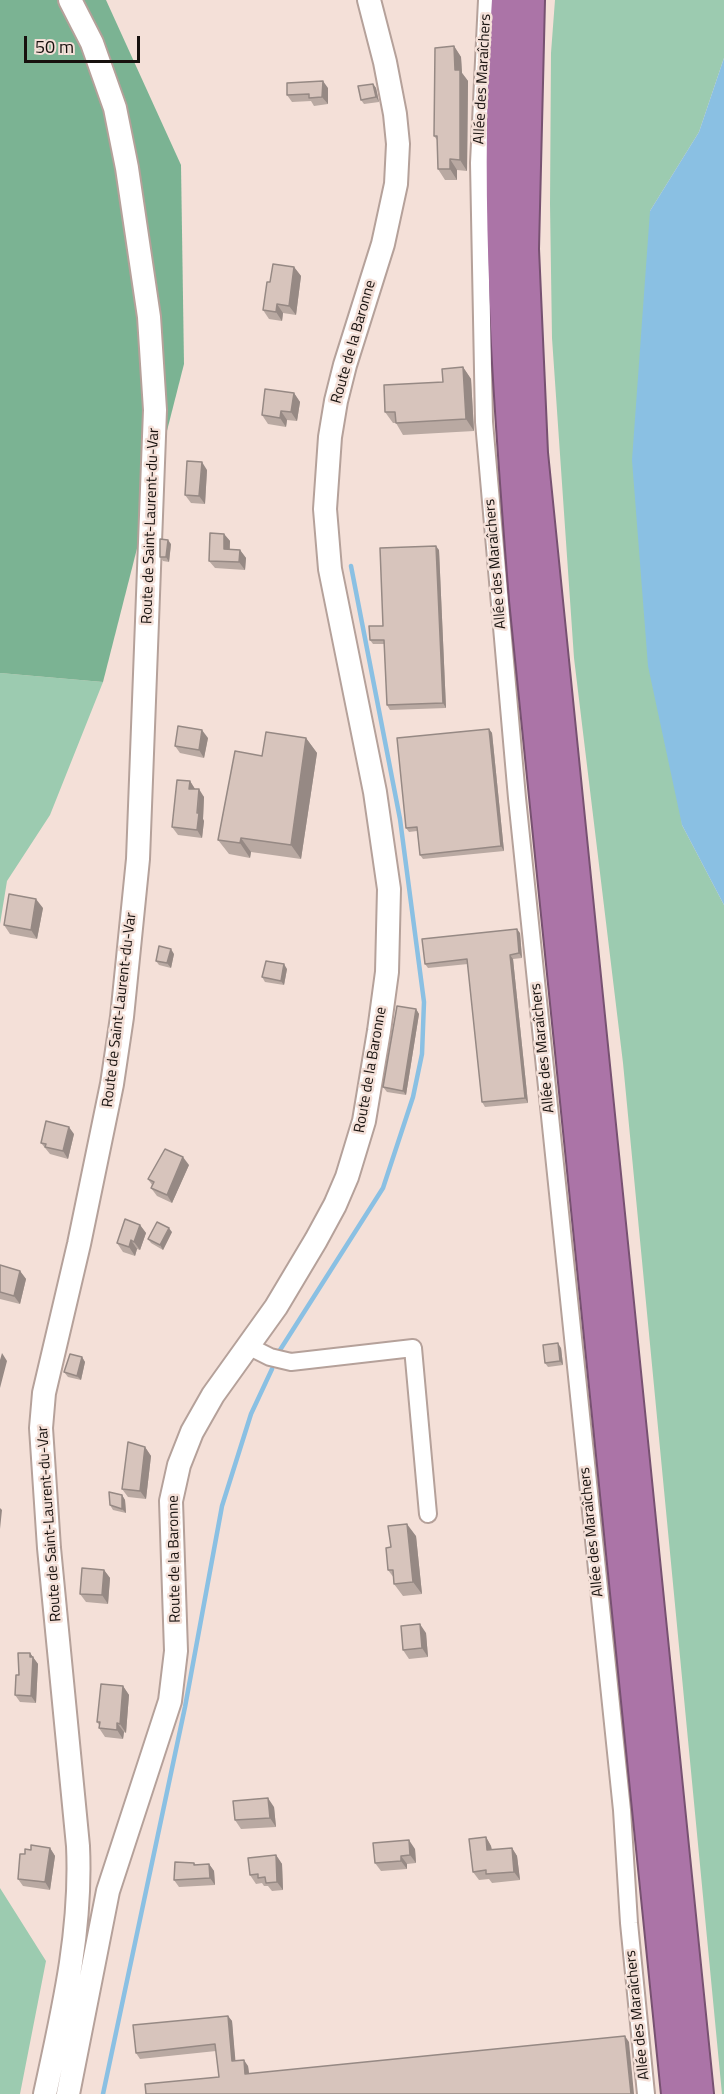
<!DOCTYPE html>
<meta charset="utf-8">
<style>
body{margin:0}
#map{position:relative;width:724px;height:2094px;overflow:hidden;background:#f4e0d8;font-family:"Titillium Web",sans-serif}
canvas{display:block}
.scale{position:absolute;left:24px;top:36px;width:116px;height:27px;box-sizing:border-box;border:3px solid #17110e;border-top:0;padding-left:8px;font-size:18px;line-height:21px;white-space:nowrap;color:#17110e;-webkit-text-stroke:4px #f4e0d8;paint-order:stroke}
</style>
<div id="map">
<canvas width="724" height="2094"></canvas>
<div class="scale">50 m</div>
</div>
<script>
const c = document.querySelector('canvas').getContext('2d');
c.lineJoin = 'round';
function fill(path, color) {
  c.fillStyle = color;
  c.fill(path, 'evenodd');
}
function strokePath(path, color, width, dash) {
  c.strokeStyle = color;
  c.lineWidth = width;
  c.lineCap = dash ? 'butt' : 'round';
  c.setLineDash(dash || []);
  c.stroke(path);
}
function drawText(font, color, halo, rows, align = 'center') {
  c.font = font + ' "Titillium Web",sans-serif';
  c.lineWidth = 5;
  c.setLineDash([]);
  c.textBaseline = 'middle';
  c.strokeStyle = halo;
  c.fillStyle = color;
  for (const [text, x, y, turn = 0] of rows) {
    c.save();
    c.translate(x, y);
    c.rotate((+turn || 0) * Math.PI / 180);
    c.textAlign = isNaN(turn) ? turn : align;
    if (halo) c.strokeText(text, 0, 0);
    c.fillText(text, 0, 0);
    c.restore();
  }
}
fill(new Path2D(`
 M555 0H724V58L699 132 650 211 682 825 724 905V2094H722L623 1063 574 658 552 338 550 204 551 53Z
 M0 673 103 682 50 815 7 881 0 924Z
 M0 1888 46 1961 20 2094H0Z`), '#9ccbb0');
fill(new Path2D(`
 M0 0H106L181 165 184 364 103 682 0 673Z`), '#7bb393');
fill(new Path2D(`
 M724 58V905L682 825 648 666 632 460 650 211 699 132Z`), '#8ac0e3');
strokePath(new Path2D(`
 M280 1350 383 1188 413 1097 422 1054 424 1002 400 819 351 566
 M103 2094 185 1707 222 1506 251 1414 272 1369`), '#8ac0e3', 4.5);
const street = new Path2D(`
 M487 0 479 163 484 422 517 798 622 1810 629 1923 646 2094
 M248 1346 270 1357 291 1362 413 1348 428 1514`);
const secondary = new Path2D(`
 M45 2094C63 2011 82 1931 78 1846L49 1548 41 1428 44 1393 79 1244 112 1084 122 1017 138 859 155 410 149 317 127 168 115 108 92 43 70 0
 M68 2094 108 1891 170 1701 176 1651 171 1501 179 1465 192 1432 213 1395 276 1307 316 1240 335 1205 347 1177 364 1121 379 1031 387 972 389 889 375 792 330 569 325 509 330 437 336 401 345 365 383 244 396 184 398 144 395 114 385 62 369 0`);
const highway = new Path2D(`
 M506 0C492 200 508 400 524 600L676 2094
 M530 0 524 249 533 453 699 2094`);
strokePath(street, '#b5a19a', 20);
strokePath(secondary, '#b5a19a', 26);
strokePath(highway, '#775171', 32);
strokePath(street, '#fff', 16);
strokePath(secondary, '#fff', 22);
strokePath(highway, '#ab74a7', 28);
fill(new Path2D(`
 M454 46 461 57 462 73 468 81 467 171 457 170V180H445L438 169 437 140 434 136Z
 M373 84 376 88 379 102 364 104 361 100Z
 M328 88V104L314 106 311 101 292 102 287 95Z
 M294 267 301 276 296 315 283 313 282 321 269 319 263 310 270 282Z
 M463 367 471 379 474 431 403 435 396 423H393L385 412 443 382Z
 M294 393 300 402 297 421 287 420 286 427 268 424 262 415Z
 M207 470 205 504 191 503 185 495Z
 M224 534 230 541V549L240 550 246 558 245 570 215 568 209 561Z
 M171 544 169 562 163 561 160 557Z
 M439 550 446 708 390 710 387 705 384 644H373L370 640 383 626Z
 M489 729 492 733 504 851 423 859 420 855 417 831 409 832 406 828Z
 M208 738 204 758 180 753 175 746Z
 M306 738 317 753 301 859 251 852 250 858 229 854 218 840 262 756Z
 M190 781 195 789 204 797 203 819 204 821 202 838 178 835 172 827Z
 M43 908 37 939 10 934 4 925Z
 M520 933 522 958 513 959 528 1103 485 1107 482 1102 468 964 428 968 425 964Z
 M174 954 171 968 159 965 156 961Z
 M287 969 284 985 265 982 262 977Z
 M416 1009 419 1014 406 1095 387 1092 383 1087Z
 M74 1134 68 1159 50 1154 41 1143Z
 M189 1165 172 1203 157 1196 151 1188 152 1185 148 1179Z
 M140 1225 146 1233 140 1250 137 1249 135 1256 123 1252 117 1243Z
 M172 1232 163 1250 151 1243 148 1239Z
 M0 1265 20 1271 26 1279 20 1304 0 1299Z
 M561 1348 563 1365 548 1367 545 1363Z
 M82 1357 85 1362 81 1380 68 1377 64 1372Z
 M145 1447 151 1456 146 1499 128 1497 122 1489Z
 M122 1495 125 1500 126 1513 113 1510 110 1505Z
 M416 1536 422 1594 403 1596 394 1584V1578L388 1570 391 1547Z
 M104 1570 110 1578 108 1604 86 1602 80 1594Z
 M426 1633 428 1657 409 1659 403 1650Z
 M30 1653 38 1664 36 1703 20 1702 15 1695 19 1675Z
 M123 1686 129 1695 126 1733 124 1732 123 1739 105 1737 99 1728V1725L97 1722Z
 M274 1807 276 1827 241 1829 235 1820Z
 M486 1837 491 1846 492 1850 512 1848 517 1856 520 1880 492 1883 489 1879 479 1880 473 1872Z
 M50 1848 55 1856 50 1890 23 1886 18 1879 31 1850Z
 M415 1849 416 1863 407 1864V1869L381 1871 375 1863Z
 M276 1855 282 1864 283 1890 272 1891 268 1886H264L262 1883 256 1884 250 1875Z
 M194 1863 196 1865 209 1864 214 1871 215 1885 179 1887 174 1880Z
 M228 2016 232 2021 235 2061 248 2066 249 2074 629 2042 219 2077 216 2051 140 2059 136 2053Z`), '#b9a9a2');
fill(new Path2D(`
 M454 46 461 57 462 73 468 81 467 171 460 160Z
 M323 81 328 88V104L322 97Z
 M373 84 376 88 379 102 376 97Z
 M450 159 457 170V180L450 169Z
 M294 267 301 276 296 315 289 306Z
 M277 304 283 313 282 321 276 312Z
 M463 367 471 379 474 431 466 419Z
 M294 393 300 402 297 421 291 412Z
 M281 411 287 420 286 427 280 418Z
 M202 462 207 470 205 504 199 496Z
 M224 534 230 541 229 557 224 549Z
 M168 540 171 544 169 562 166 557Z
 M436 546 439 550 446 708 443 703Z
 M240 550 246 558 245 570 239 562Z
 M489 729 492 733 504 851 501 846Z
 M202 730 208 738 204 758 199 750Z
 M306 738 317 753 301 859 291 845Z
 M190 781 195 789H189Z
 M199 789 204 797 203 819 204 821 202 838 197 830Z
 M241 838 251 852 250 858 240 843Z
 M36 899 43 908 37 939 31 930Z
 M517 929 520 933 522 958 519 953Z
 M171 949 174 954 171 968 167 963Z
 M510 955 513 959 528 1103 525 1098Z
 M284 964 287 969 284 985 281 981Z
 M416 1009 419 1014 406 1095 403 1091Z
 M69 1127 74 1134 68 1159 63 1151Z
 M183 1157 189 1165 172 1203 167 1195Z
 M140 1225 146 1233 140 1250 134 1242Z
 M169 1228 172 1232 163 1250 160 1245Z
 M131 1240 137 1249 135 1256 129 1247Z
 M20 1271 26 1279 20 1304 14 1296Z
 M558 1343 561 1348 563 1365 560 1361Z
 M2 1353 7 1361 0 1388V1360Z
 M82 1357 85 1362 81 1380 77 1376Z
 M145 1447 151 1456 146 1499 140 1491Z
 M122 1495 125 1500 126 1513 122 1509Z
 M0 1508 2 1510 0 1529Z
 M407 1524 416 1536 422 1594 413 1582Z
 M104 1570 110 1578 108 1604 102 1595Z
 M420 1624 426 1633 428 1657 422 1648Z
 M30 1653 38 1664 36 1703 31 1696Z
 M123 1686 129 1695 126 1733 120 1724Z
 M117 1723 124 1732 123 1739 117 1730Z
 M268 1798 274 1807 276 1827 270 1818Z
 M486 1837 491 1846 493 1858 487 1850Z
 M409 1840 415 1849 416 1863 410 1855Z
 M50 1848 55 1856 50 1890 45 1882Z
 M512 1848 517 1856 520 1880 514 1872Z
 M276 1855 282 1864 283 1890 277 1882Z
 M401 1856 407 1864V1869L401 1861Z
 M209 1864 214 1871 215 1885 210 1878Z
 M228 2016 232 2021 236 2067 232 2061Z
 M625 2036 629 2042 634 2094H631Z
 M244 2060 248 2066 250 2080 245 2074Z`), '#968984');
const building = new Path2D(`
 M454 46 455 70H460V160L450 159V169H438L437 136H434L435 48Z
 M323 81 322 97 309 98V94L287 95V83Z
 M373 84 376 97 361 100 358 86Z
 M273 264 294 267 289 306 277 304 276 312 263 310 267 282H270Z
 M463 367 466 419 396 423 395 412H385L384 385 443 382 442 369Z
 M265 389 294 393 291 412 281 411 280 418 262 415Z
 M187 461 202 462 199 496 185 495Z
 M210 533 224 534V549L240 550 239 562 209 561Z
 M160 539 168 540 166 557H160Z
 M436 546 443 703 387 705 384 640H370L369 626H383L380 548Z
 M178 726 202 730 199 750 175 746Z
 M489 729 501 846 420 855 417 827 406 828 397 738Z
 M266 732 306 738 291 845 241 838 240 843 218 840 235 751 262 756Z
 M177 780 190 781 189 789H199L197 813H199L197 830 172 827Z
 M9 894 36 899 31 930 4 925Z
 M517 929 519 953 510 955 525 1098 482 1102 467 959 425 964 422 939Z
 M159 946 171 949 167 963 156 961Z
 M266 961 284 964 281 981 262 977Z
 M397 1006 416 1009 403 1091 383 1087Z
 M46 1121 69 1127 63 1151 45 1147 46 1144 41 1143Z
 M165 1149 183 1157 167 1195 151 1188 154 1182 148 1179Z
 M125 1219 140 1225 134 1242 131 1240 129 1247 117 1243Z
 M157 1222 169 1228 160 1245 148 1239Z
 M0 1265 20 1271 14 1296 0 1292Z
 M558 1343 560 1361 545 1363 543 1345Z
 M70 1354 82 1357 77 1376 64 1372Z
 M128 1442 145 1447 140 1491 122 1489Z
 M109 1492 122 1495V1509L110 1505Z
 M407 1524 413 1582 394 1584 393 1570H388L386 1548 391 1547 388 1526Z
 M82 1568 104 1570 102 1595 80 1594Z
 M420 1624 422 1648 403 1650 401 1626Z
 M18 1653H30V1657H33L31 1696 15 1695 16 1675H19Z
 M101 1684 123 1686 120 1724 117 1723V1730L99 1728 100 1722H97Z
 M268 1798 270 1818 235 1820 233 1801Z
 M486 1837 487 1850 512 1848 514 1872 486 1874V1870L473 1872 469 1839Z
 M409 1840 410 1855 401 1856V1861L375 1863 373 1843Z
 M31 1845 50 1848 45 1882 18 1879 20 1854H25V1849L31 1850Z
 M276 1855 277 1882 266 1883 265 1877 258 1878V1874L250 1875 248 1858Z
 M175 1862 194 1863V1865L209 1864 210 1878 174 1880Z
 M228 2016 232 2061 244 2060 245 2074 625 2036 631 2094H146L145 2084 219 2077 215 2044 136 2053 133 2025Z`);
fill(building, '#d7c4bc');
strokePath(building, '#968984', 1.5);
drawText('15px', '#17110e', '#f4e0d8', [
 ["Allée des Maraîchers",483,79,-87],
 ["Route de la Baronne",354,342,-74],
 ["Route de Saint-Laurent-du-Var",151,526,-88],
 ["Allée des Maraîchers",496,564,-95],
 ["Route de Saint-Laurent-du-Var",120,1010,-83],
 ["Allée des Maraîchers",543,1048,-96],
 ["Route de la Baronne",371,1070,-80],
 ["Route de Saint-Laurent-du-Var",50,1524,-94],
 ["Allée des Maraîchers",592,1532,-96],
 ["Route de la Baronne",175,1559,-91],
 ["Allée des Maraîchers",638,2015,-96]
]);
</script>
